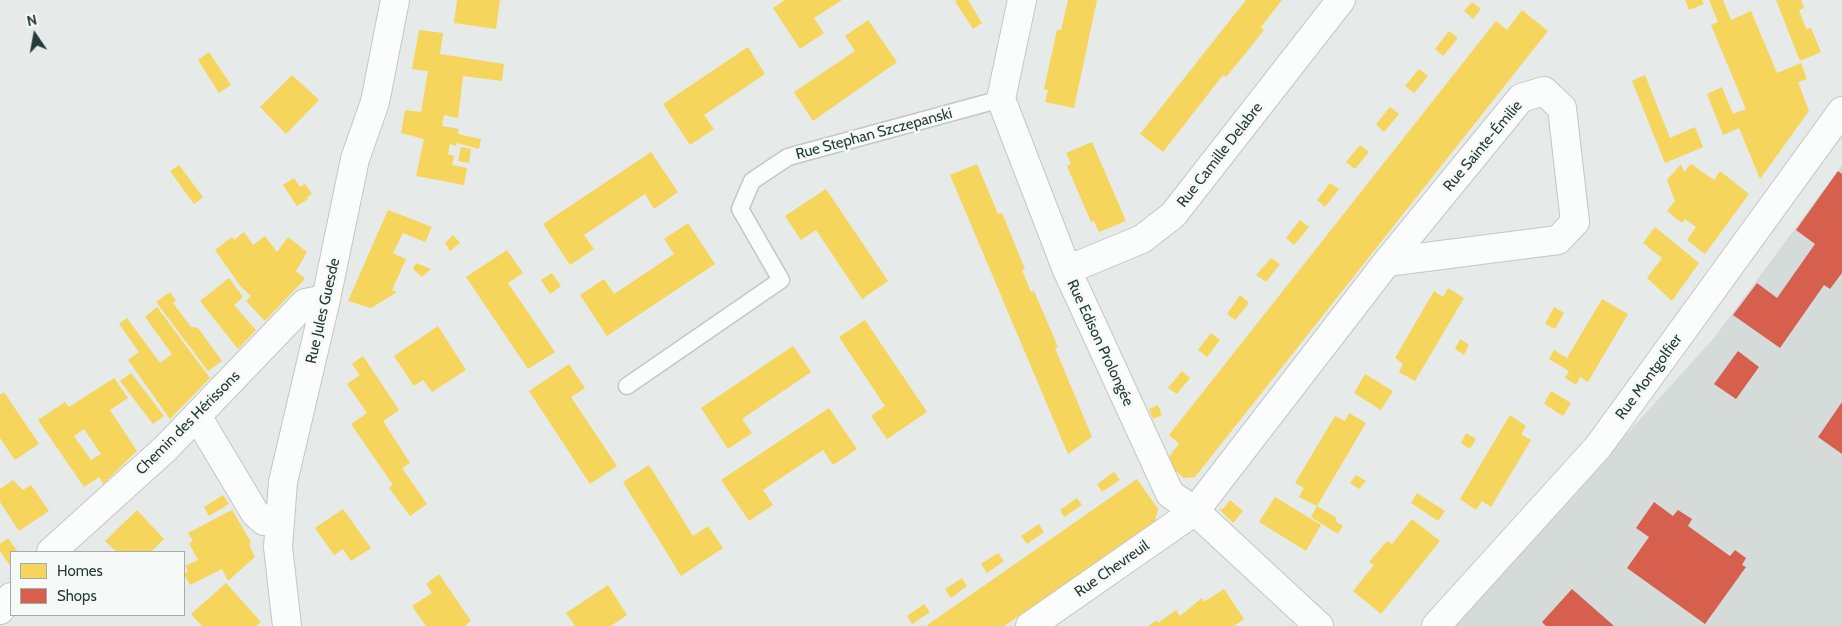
<!DOCTYPE html>
<meta charset="utf-8">
<style>
body{margin:0}
#map{position:relative;width:1842px;height:626px;overflow:hidden;background:#e6eae8;font-family:Cabin,sans-serif}
canvas{display:block}
.legend{position:absolute;left:10px;top:551px;width:175px;height:65px;box-sizing:border-box;background:#f5f9f7;border:1px solid #a2adaa;margin:0;padding:6px 9px;list-style:none;font-size:15px;color:#263b36}
.legend li{display:flex;align-items:center;gap:10px;height:25px}
.legend b{width:25px;border:1px solid #a2adaa}
.north{position:absolute;left:10px;top:10px;width:50px;height:50px;-webkit-text-stroke:4px #f5f9f7;paint-order:stroke;rotate:348deg;font-size:14px;font-weight:700;line-height:20px;text-align:center;color:#263b36}
.north::after{content:'';display:block;margin:auto;width:18px;height:22px;background:#263b36;clip-path:polygon(50% 0,100% 100%,50% 72%,0 100%)}
</style>
<div id="map">
<canvas width="1842" height="626"></canvas>
<ul class="legend">
<li><b style="height:14px;background:#f6d55c"></b>Homes</li>
<li><b style="height:14px;background:#d6604d"></b>Shops</li>
</ul>
<div class="north">N</div>
</div>
<script>
const c = document.querySelector('canvas').getContext('2d');
c.lineJoin = 'round';
function fill(path, color) {
  c.fillStyle = color;
  c.fill(path, 'evenodd');
}
function strokePath(path, color, width, dash) {
  c.strokeStyle = color;
  c.lineWidth = width;
  c.lineCap = dash ? 'butt' : 'round';
  c.setLineDash(dash || []);
  c.stroke(path);
}
function drawText(font, color, halo, rows, align = 'center') {
  c.font = font + ' Cabin,sans-serif';
  c.lineWidth = 5;
  c.setLineDash([]);
  c.textBaseline = 'middle';
  c.strokeStyle = halo;
  c.fillStyle = color;
  for (const [text, x, y, turn = 0] of rows) {
    c.save();
    c.translate(x, y);
    c.rotate((+turn || 0) * Math.PI / 180);
    c.textAlign = isNaN(turn) ? turn : align;
    if (halo) c.strokeText(text, 0, 0);
    c.fillText(text, 0, 0);
    c.restore();
  }
}
fill(new Path2D(`
 M1842 165V626H1452L1714 338Z`), '#d5dbd8');
fill(new Path2D(`
 M457 0H500L496 29 454 23Z
 M785 0H842L814 18 824 33 800 49 773 8Z
 M958 0H968L982 23 973 29 955 1Z
 M1068 0H1097L1074 108 1045 102 1048 90 1044 89 1057 30H1061Z
 M1246 0H1282L1261 27 1264 30 1245 54 1226 77 1223 75 1163 152 1140 134Z
 M1685 0H1702L1704 4 1689 10Z
 M1709 0H1723L1731 20 1751 11 1777 73 1801 63 1807 79 1798 82 1809 111 1760 179 1739 128 1723 135 1707 94 1722 87 1733 114 1746 109 1711 25 1718 22Z
 M1776 0H1801L1804 8 1799 10 1806 29 1811 28 1821 52 1800 61Z
 M1472 2 1481 9 1473 19 1464 11Z
 M1522 10 1548 31 1195 477 1184 478 1165 462 1179 444 1169 435 1496 21 1507 30Z
 M868 20 897 62 813 121 794 92 855 51 845 36Z
 M419 30 443 33 440 54 504 64 502 81 463 76 458 118 444 115 442 126 459 129 458 134 481 139 479 149 457 143 456 146 450 144 448 154 454 156 452 165 467 168 464 185 416 176 424 139 401 133 405 110 421 112 428 71 412 69Z
 M1449 31 1458 38 1443 56 1435 49Z
 M748 47 765 74 704 115 714 129 690 145 663 104Z
 M209 52 231 85 219 93 198 60Z
 M1419 69 1428 76 1414 93 1405 86Z
 M292 75 319 100 286 134 260 107Z
 M1645 75 1670 138 1695 127 1703 147 1665 163 1632 81Z
 M1390 107 1399 114 1384 132 1376 124Z
 M1092 142 1126 221 1099 232 1094 221 1091 222 1067 166 1071 164 1066 153Z
 M1360 145 1369 152 1355 169 1346 162Z
 M461 147 471 149 469 163 458 161Z
 M651 152 678 192 654 209 645 194 584 235 594 249 570 265 543 224Z
 M977 164 998 214 1002 213 1025 269 1022 270 1031 292 1034 291 1058 347 1055 348 1092 437 1068 454 950 175Z
 M1681 164 1684 172 1691 164 1714 180 1720 171 1749 194 1705 254 1687 240 1696 227 1685 219 1682 223 1667 211 1675 201 1667 180Z
 M179 165 203 197 194 204 170 171Z
 M294 178 300 187 305 184 312 194 307 197 308 199 297 206 283 185Z
 M1330 183 1339 189 1325 207 1317 200Z
 M826 189 888 281 862 299 816 230 801 240 785 216Z
 M388 210 432 227 425 242 403 233 393 253 406 259 392 290 397 292 371 308 348 301Z
 M1300 220 1309 227 1294 245 1286 238Z
 M688 223 715 264 607 336 580 295 604 279 614 294 674 254 664 239Z
 M1655 227 1699 263 1672 301 1647 278 1662 258 1643 243Z
 M244 232 253 245 265 236 277 252 288 237 307 252 296 271 304 278V280L265 321 246 301 251 296 241 287 215 250 232 237 234 240Z
 M453 235 460 243 450 251 445 243Z
 M507 250 523 273 508 283 555 352 528 369 466 277Z
 M1271 258 1280 264 1266 282 1256 275Z
 M416 263 431 269 422 277 413 269Z
 M552 273 561 286 550 294 541 280Z
 M229 278 243 297 234 305 256 330 238 349 200 301Z
 M1448 288 1464 298 1415 381 1399 372 1403 364 1395 358 1434 291 1443 297Z
 M170 292 176 301 173 303 191 327 198 328 222 361 208 371 156 302Z
 M1240 295 1249 303 1235 320 1227 314Z
 M1602 299 1628 314 1588 382 1580 377 1576 385 1565 378 1569 371 1549 359 1554 350 1567 358Z
 M157 307 210 378 170 419 128 360 139 352 119 324 127 318 160 363 172 354 145 317Z
 M1554 307 1564 313 1555 329 1545 324Z
 M865 320 927 412 887 439 871 416 885 406 839 337Z
 M438 326 466 370 432 392 423 380 414 386 394 356Z
 M1211 333 1220 340 1207 357 1198 350Z
 M1460 339 1469 345 1464 355 1455 349Z
 M793 346 811 372 742 419 752 433 728 449 701 408Z
 M363 356 399 410 383 421 410 463 402 468 427 504 410 516 389 488 393 485 351 424 367 413 347 384 360 375 352 364Z
 M569 364 585 388 571 397 617 466 590 484 529 391Z
 M1182 371 1190 378 1177 394 1168 388Z
 M131 373 164 416 153 424 120 381Z
 M1365 374 1393 391 1381 410 1354 393Z
 M114 378 128 398 110 410 137 451 103 484 99 477 84 487 38 420 65 402 69 407ZM84 429 101 454 91 460 74 436Z
 M1551 391 1571 403 1563 416 1544 404Z
 M4 392 39 444 15 460 0 438V395Z
 M1158 405 1162 415 1153 419 1149 409Z
 M829 408 857 449 833 465 823 450 763 490 773 505 749 521 721 480Z
 M1349 413 1366 423 1317 506 1299 497 1304 488 1295 483 1335 416 1345 421Z
 M1510 415 1526 426 1521 434 1531 440 1491 507 1482 501 1476 510 1460 499Z
 M1466 433 1476 439 1470 449 1461 443Z
 M649 465 693 536 708 526 723 548 681 576 623 482Z
 M1114 472 1120 480 1102 492 1097 484Z
 M1356 475 1366 481 1359 489 1350 483Z
 M1137 479 1158 509 1155 522 1104 557 1004 626H926Z
 M13 480 23 490 31 485 49 511 19 531 0 502V489Z
 M1417 493 1445 511 1438 521 1411 503Z
 M223 495 229 504 209 516 204 507Z
 M1275 497 1321 525 1306 551 1259 522Z
 M1077 498 1082 505 1064 517 1060 510Z
 M1230 500 1243 511 1233 523 1219 509H1223Z
 M1317 506 1337 518 1335 521 1343 526 1338 534 1311 517Z
 M343 509 371 548 351 561 343 549 334 555 315 528Z
 M137 510 164 539 151 552H117L105 541Z
 M232 510 251 542 249 544 255 557 228 581 222 569 190 585 184 574 188 571 185 566 198 560 189 543 193 541 188 533Z
 M1412 519 1440 541 1381 614 1353 591 1374 565 1369 562 1387 541 1392 544Z
 M1039 524 1044 532 1027 544 1021 536Z
 M8 538 18 552H11V567L0 551V544Z
 M998 553 1004 561 987 573 981 564Z
 M439 574 471 621 465 626H426L412 606 432 593 426 584Z
 M962 578 967 586 951 598 945 589Z
 M226 583 261 622 256 626H202L191 614Z
 M608 585 627 615 611 626H575L566 613Z
 M1224 589 1244 619 1234 626H1148L1157 620 1158 623 1176 610 1180 616 1202 598 1204 602Z
 M924 604 930 612 912 624 907 616Z`), '#f6d55c');
fill(new Path2D(`
 M1838 171 1842 174V273L1830 289 1824 285 1780 348 1733 315 1757 283 1777 298 1815 244 1796 230Z
 M1738 351 1759 367 1736 399 1714 384Z
 M1842 402V454L1818 437Z
 M1654 502 1673 516 1678 510 1692 519 1688 526 1730 556 1735 550 1746 558 1742 565 1746 567 1705 624 1627 568 1649 537 1636 528Z
 M1572 589 1614 626H1546L1542 622Z`), '#d6604d');
const service = new Path2D(`
 M627 386 781 280 740 209 752 181 788 157 1001 99`);
const minor = new Path2D(`
 M1022 0 1001 99 1067 270 1170 494 1195 511 1319 626
 M1067 270 1142 239 1173 215 1341 0
 M197 416 255 513 264 521H279
 M51 552 166 448 305 303 326 299
 M0 610 11 597
 M1030 626 1195 511 1387 262 1521 98 1544 91 1562 108 1575 222 1558 240 1387 262`);
const tertiary = new Path2D(`
 M287 626 278 547 283 482 326 299 355 159 375 102 395 0
 M1436 626 1598 447 1842 111`);
strokePath(service, '#c3c7c5', 19);
strokePath(minor, '#c3c7c5', 30);
strokePath(tertiary, '#c3c7c5', 30);
strokePath(service, '#fbfcfc', 16);
strokePath(minor, '#fbfcfc', 28);
strokePath(tertiary, '#fbfcfc', 28);
drawText('15px', '#263b36', '#f5f9f7', [
 ["Rue Stephan Szczepanski",874,134,-15],
 ["Rue Sainte-Émilie",1483,146,-50],
 ["Rue Camille Delabre",1220,155,-52],
 ["Rue Jules Guesde",323,311,-77],
 ["Rue Edison Prolongée",1100,343,65],
 ["Rue Montgolfier",1649,377,-54],
 ["Chemin des Hérissons",188,423,-45],
 ["Rue Chevreuil",1112,569,-35]
]);
</script>
